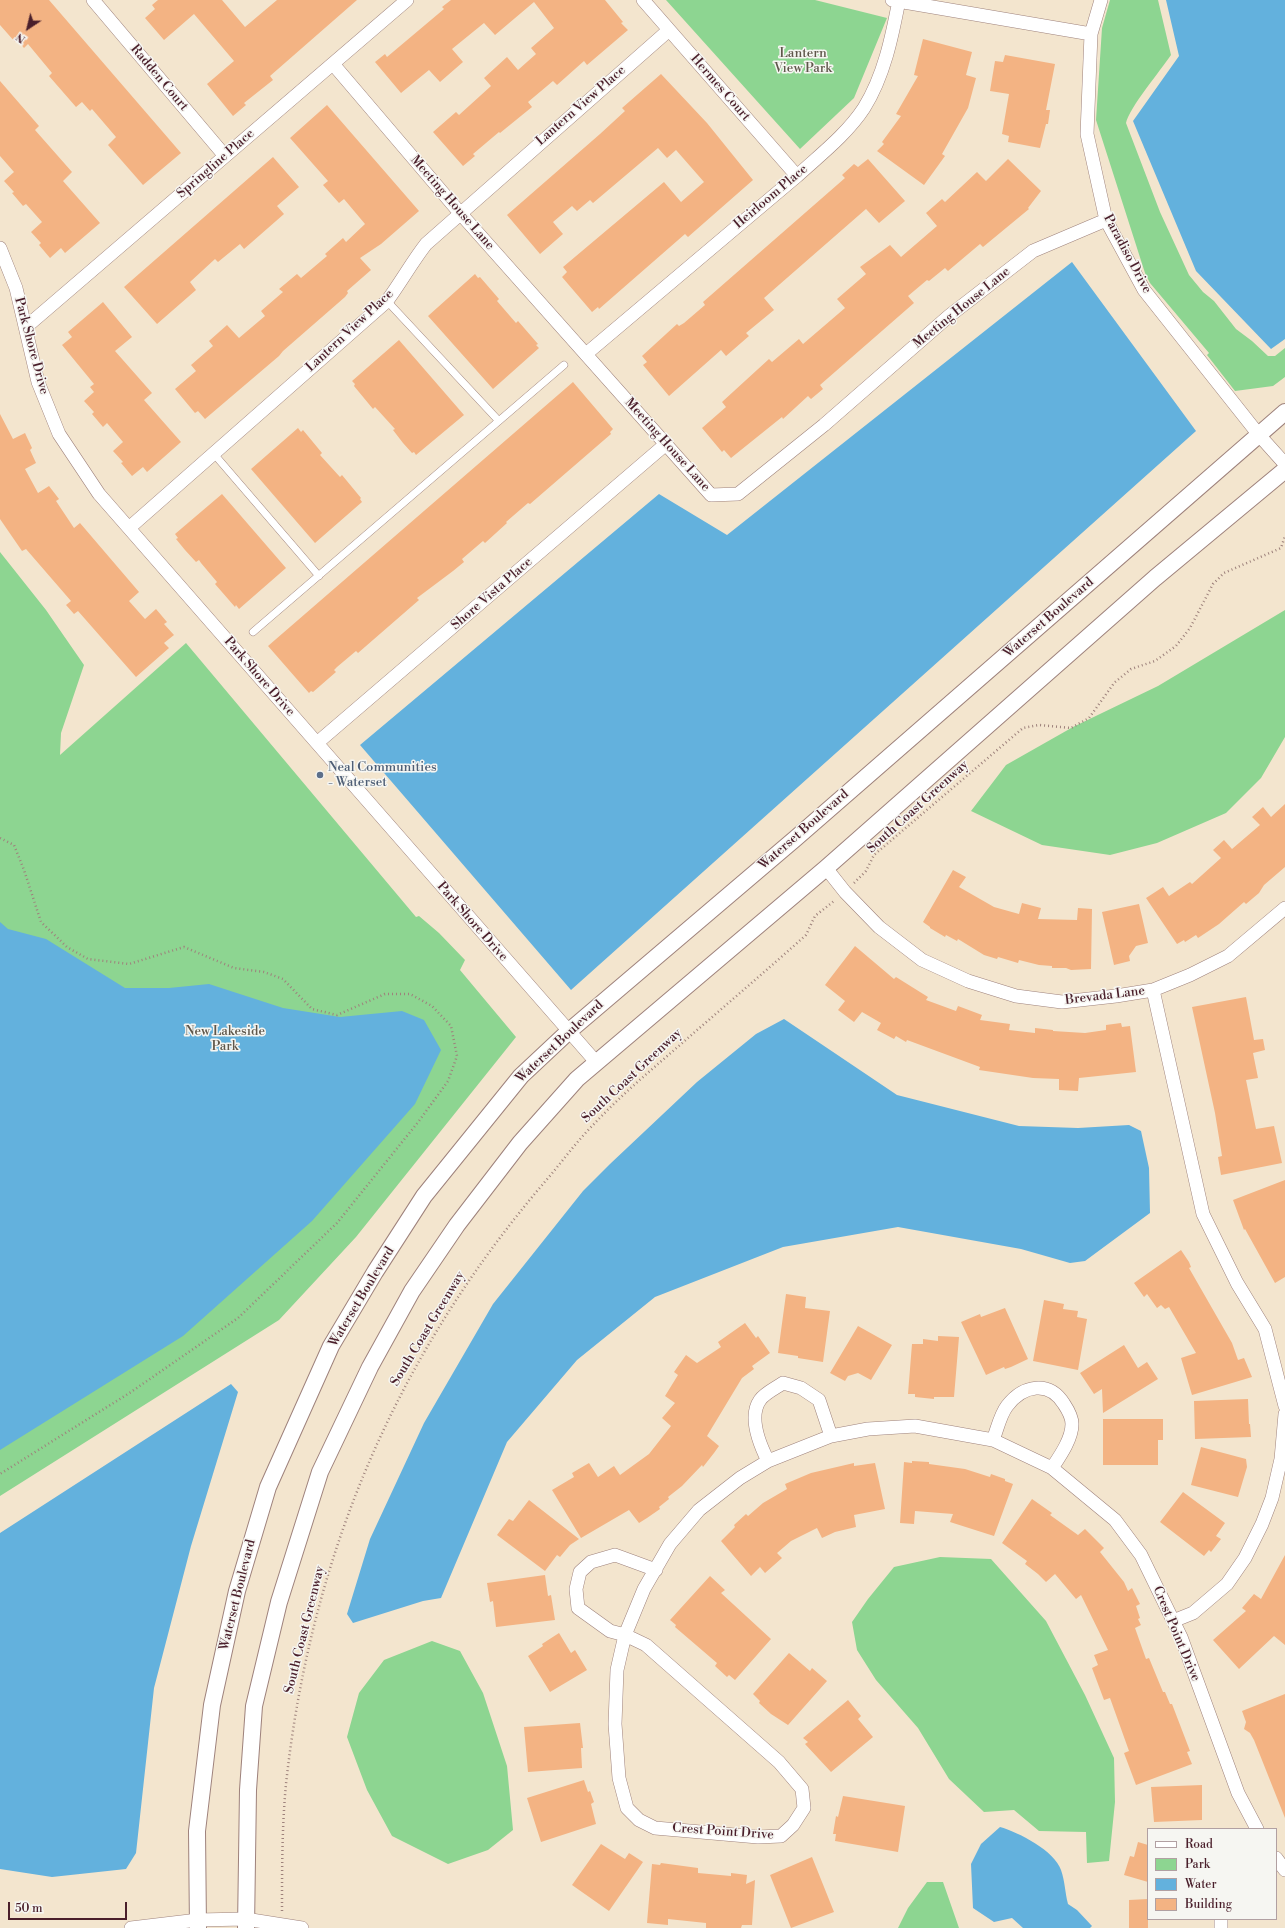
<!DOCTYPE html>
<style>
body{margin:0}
#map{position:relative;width:1285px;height:1928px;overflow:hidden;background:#f3e5ce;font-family:"Libre Bodoni",serif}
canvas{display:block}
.legend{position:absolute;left:1147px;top:1828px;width:130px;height:92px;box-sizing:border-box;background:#f6f6f2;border:1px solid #b1a0a2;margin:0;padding:5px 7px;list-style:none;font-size:12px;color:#4a1f2b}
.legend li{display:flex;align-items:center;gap:8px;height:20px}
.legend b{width:20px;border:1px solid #b1a0a2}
.north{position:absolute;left:8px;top:8px;width:40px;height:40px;-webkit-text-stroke:3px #f6f6f2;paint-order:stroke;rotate:215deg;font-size:11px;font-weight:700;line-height:16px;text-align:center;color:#4a1f2b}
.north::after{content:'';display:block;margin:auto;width:14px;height:18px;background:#4a1f2b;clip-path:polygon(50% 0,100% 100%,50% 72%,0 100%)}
.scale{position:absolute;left:8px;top:1902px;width:119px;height:18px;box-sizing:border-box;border:2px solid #4a1f2b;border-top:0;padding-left:5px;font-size:12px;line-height:14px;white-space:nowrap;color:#4a1f2b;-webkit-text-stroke:3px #f6f6f2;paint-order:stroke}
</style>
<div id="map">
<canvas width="1285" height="1928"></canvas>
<ul class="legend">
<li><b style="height:5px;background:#fff"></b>Road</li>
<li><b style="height:11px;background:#8dd591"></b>Park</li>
<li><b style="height:11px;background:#63b1dd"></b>Water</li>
<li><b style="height:11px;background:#f3b383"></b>Building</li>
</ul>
<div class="north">N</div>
<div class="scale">50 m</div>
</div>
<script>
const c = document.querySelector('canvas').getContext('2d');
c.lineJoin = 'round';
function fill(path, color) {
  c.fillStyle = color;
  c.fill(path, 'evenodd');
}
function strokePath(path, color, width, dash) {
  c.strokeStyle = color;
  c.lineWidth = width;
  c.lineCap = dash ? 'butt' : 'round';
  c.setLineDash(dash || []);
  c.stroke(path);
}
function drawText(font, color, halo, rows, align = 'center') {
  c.font = font + ' "Libre Bodoni",serif';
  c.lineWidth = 3;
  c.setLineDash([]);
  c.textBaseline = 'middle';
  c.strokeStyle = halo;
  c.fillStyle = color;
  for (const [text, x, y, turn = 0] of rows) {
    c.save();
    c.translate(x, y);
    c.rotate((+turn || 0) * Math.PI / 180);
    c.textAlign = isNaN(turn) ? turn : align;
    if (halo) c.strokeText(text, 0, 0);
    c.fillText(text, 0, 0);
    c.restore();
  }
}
fill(new Path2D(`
 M666 0H815L887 18 854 98 800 149Z
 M1110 0H1158L1171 55C1161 70 1129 108 1126 123L1160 212 1189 275 1203 292 1214 301 1236 329 1252 341 1268 356H1275L1285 348V377L1273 386 1235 391 1207 355 1209 353 1150 283 1145 273 1096 120 1102 28Z
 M0 552 46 610 84 665 61 733 60 755 186 643 416 917 419 916 439 933 465 960 460 970 516 1037 356 1237 279 1320 0 1496Z
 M1285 610V737L1261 778 1226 813 1157 843 1110 855 1042 845 971 811 1006 765 1073 727 1158 686Z
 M940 1557 991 1559 1046 1621 1085 1695 1114 1758 1115 1802 1109 1861 1087 1863 1086 1832 1039 1831 1014 1810 984 1812 949 1779 918 1728 876 1680 857 1650 852 1622 868 1599 894 1567Z
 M432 1641 460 1651 483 1693 507 1766 513 1830 488 1850 448 1864 392 1836 367 1790 347 1737 359 1693 384 1660Z
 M927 1882H943L959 1928H898L908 1908Z`), '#8dd591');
fill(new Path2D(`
 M1166 0H1285V339L1271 349 1196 271 1133 121 1179 56Z
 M1072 262 1196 431 571 990 360 745 659 494 727 535Z
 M0 922 8 929 46 939 125 988H169L209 984 283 1008 340 1017 402 1011 424 1020 441 1050 415 1104 312 1221 183 1336 0 1450Z
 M784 1019 897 1095 1019 1126 1078 1128 1129 1125 1141 1131 1149 1168 1150 1213 1085 1261 1070 1263 1021 1249 898 1227 783 1247 655 1297 577 1360 507 1442 441 1598 423 1601 353 1623 347 1614 370 1539 424 1423 493 1304 583 1191 610 1164 697 1082 756 1034Z
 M231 1384 238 1392 191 1546 154 1688 136 1853 126 1869 52 1877 0 1869V1533Z
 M1000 1827C1018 1832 1055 1851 1061 1870 1065 1881 1065 1893 1068 1904L1077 1910 1092 1926 1090 1928H1023L1012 1918 994 1922 973 1908 971 1864 981 1844Z`), '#63b1dd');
fill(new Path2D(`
 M0 0H49L181 153 143 185 108 145 116 137 92 109 90 111 82 102 76 107 49 76 52 73 28 44 24 48 17 40 15 42 0 25Z
 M158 0H222L245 27 277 0H357L270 76 273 80 244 103 246 105 233 116 207 84 234 61 194 14 164 40 145 18 155 9 152 5Z
 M451 0H605L623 22 621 23 628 30 587 65 584 61 557 85 553 81 528 102 532 107 500 133 499 132 473 154 475 156 463 166 433 132 456 112 459 115 491 86 484 78 507 57 518 70 536 54 531 48 554 28 534 2 495 35 484 23 452 49 463 62 440 82 429 70 401 93 375 62 385 54 387 57 444 9 442 7Z
 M923 39 972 52 966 75 976 78 968 108 942 154 945 156 924 185 877 151 884 144 882 142 901 116 896 114 918 76 914 75Z
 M1005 55 1055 64 1046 110H1050L1048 124H1046L1040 148 1008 142 1009 136 1002 134 1009 94 990 91 995 61 1003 62Z
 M661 74 707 123 753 180 688 237 685 234 599 309 598 307 592 312 562 277 567 272 563 267 664 182 681 202 704 182 676 150 667 158 658 148 593 203 590 200 577 211 572 206 553 222 563 234 540 254 507 215 600 134 625 111 622 108Z
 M0 81 39 126 35 130 72 172 63 181 100 223 65 253 61 248 50 258 39 245 41 243 31 232 42 222 26 204 23 206 12 193 14 192 4 181 14 172 0 156Z
 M327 105 419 211 381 244 360 258 371 270 347 291 348 293 345 297 283 351 279 356 205 419 198 411 195 413 175 389 196 371 191 365 213 346 209 341 227 325 239 338 265 316 261 311 283 292 279 289 297 274 301 278 327 256 325 254 343 238 346 242 365 224 344 199 339 203 323 185 328 181 290 138Z
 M273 157 299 187 277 206 284 214 244 249 240 244 218 262 215 259 190 282 196 290 157 324 124 287Z
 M868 159 905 201 879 223 866 209 764 298 774 310 746 333 749 336 726 356 721 350 669 396 643 365 647 362 642 356 677 324 679 326 684 323 705 305 703 302 845 178 842 175 854 164 858 167Z
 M1008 159 1041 191 1028 208 1029 209 983 247 980 244 948 271 945 268 929 281 927 280 908 296 914 303 820 385 823 389 811 399 808 396 783 419 782 417 731 458 724 450 722 452 702 428 726 407 722 402 769 359 772 362 799 339 803 344 845 308 837 299 866 274 860 267 890 245 901 257 937 226 926 213 942 199 945 202 977 172 986 181Z
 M475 274 478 278 480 277 499 299 497 301 516 323 518 321 538 344 536 345 539 348 493 389 428 316Z
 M103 302 132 337 115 351 152 393 144 400 181 442 147 472 143 467 132 476 121 463 123 462 113 451 123 442 107 423 103 427 92 414 94 412 84 401 94 392 90 387 94 384 62 345 72 337 68 332Z
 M399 340 464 415 416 455 414 452 412 453 403 443 393 430 395 429 375 407 373 409 354 386 355 384 352 381Z
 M573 382 613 429 610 432 611 434 530 504 528 503 506 522 507 523 485 543 483 541 462 559 464 562 453 571 417 598 419 600 358 653 356 651 337 667 334 670 336 672 313 692 311 691 309 693 268 646Z
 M0 414 13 439 25 433 32 448 30 450 36 463 25 469 38 493 49 486 59 499 56 501 74 528 80 523 139 592 129 601 145 619 156 609 167 622 164 624 174 635 164 643 169 648 136 677 78 611 74 614 66 605 71 601 26 549 22 551 0 519Z
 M298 428 301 432 303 430 322 453 320 455 340 477 342 475 361 498 360 499 362 502 315 543 251 469Z
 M222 494 286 568 239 609 236 605 235 607 215 584 217 582 201 563 199 560 196 562 185 550 176 539 178 538 175 534Z
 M1285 804V867L1264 885 1259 893 1246 904 1244 902 1219 924 1198 938 1196 935 1185 942 1184 940 1177 944 1146 898 1163 887 1169 896 1190 882 1192 884 1221 858 1213 850 1224 840 1232 849 1260 825 1252 817 1263 807 1271 817Z
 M953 870 966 877 959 887 994 907 1019 914 1022 903 1041 908 1038 919 1077 920 1078 908 1092 909 1091 969 1071 970 1066 968H1052V966L1039 965 1019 960 1018 963 998 957 997 959 984 955 958 939 957 941 946 935 945 937 930 928V927L923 922Z
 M1139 904 1148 943 1136 946 1129 956 1130 961 1114 965 1102 912Z
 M855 946 894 979 896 977 928 997 926 1000 956 1011 958 1006 982 1015 980 1020 1010 1024 1009 1030 1035 1033V1028L1053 1030V1031L1085 1033 1106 1030V1025L1121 1023 1122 1027 1130 1026 1136 1072 1079 1078 1078 1091 1059 1090V1079L1033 1078 979 1070 980 1067 907 1040 906 1042 896 1036 894 1039 877 1030 881 1023 862 1012 854 1022 838 1010 845 1001 825 985Z
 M1246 997 1254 1040 1263 1039 1265 1050 1253 1053 1258 1078 1246 1080 1256 1129 1274 1126 1282 1163 1221 1175 1218 1157 1222 1156 1215 1113 1192 1007Z
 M1285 1180V1277L1275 1283 1245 1229 1244 1230 1233 1200Z
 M1181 1250 1189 1262 1191 1267 1189 1268 1232 1343 1238 1360 1244 1358 1252 1377 1192 1395 1181 1358 1196 1353 1169 1307 1165 1309 1161 1305 1157 1308 1147 1294 1144 1297 1134 1283Z
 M786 1294 806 1297 805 1308 830 1311 823 1362 798 1358V1356L778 1353Z
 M1044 1300 1064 1304 1063 1309 1078 1311 1077 1317 1087 1319 1078 1370 1033 1361Z
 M1005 1308 1028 1359 1011 1367 1005 1369 1004 1367 986 1375 961 1322 980 1314 981 1317Z
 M745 1323 756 1338 758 1336 770 1353 752 1366 754 1369 742 1378 707 1436 719 1446 714 1453 703 1467 702 1465 682 1486 668 1497 669 1499 659 1507 660 1509 647 1518 639 1523 629 1510 581 1538 552 1490 574 1477 572 1473 589 1463 598 1477 614 1466 620 1475 649 1454 671 1426 662 1418 675 1403 665 1396 678 1375 674 1372 686 1355 697 1363 721 1347 718 1342Z
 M858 1326 892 1345 871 1380 858 1373 848 1376 845 1381 830 1373Z
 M938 1336 959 1337 954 1397H934V1399L915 1397V1394H908L912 1344H923V1339L938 1341Z
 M1124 1345 1138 1368 1147 1362 1158 1379 1103 1413 1102 1389 1094 1394 1080 1373Z
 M1248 1399 1249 1424H1250L1251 1437 1195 1439 1194 1401Z
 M1103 1419H1163V1440H1158V1465H1103Z
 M1201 1447 1246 1459 1247 1467 1238 1497 1191 1485Z
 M912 1461 929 1462V1464L965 1469 990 1477 991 1474 1005 1479V1481L1013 1484 994 1536 950 1522 953 1514 915 1511 914 1524 900 1523 904 1462 912 1463Z
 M854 1463V1466L875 1463 885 1509 854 1515 856 1527 835 1532 822 1538 817 1528 791 1541 777 1553 782 1558 765 1573 760 1567 751 1576 721 1541 735 1527 734 1525 746 1514 748 1516 763 1503 787 1489 785 1484 811 1473Z
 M1183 1492 1225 1523 1216 1536 1221 1539 1211 1552 1209 1550 1204 1556 1160 1522Z
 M1032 1499 1052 1513 1050 1515 1078 1535 1085 1529 1104 1548 1100 1552 1124 1582 1128 1591 1132 1588 1140 1604 1136 1606 1140 1618 1138 1619 1141 1625 1135 1628 1146 1659 1149 1658 1163 1692H1165L1170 1704H1172L1190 1751 1187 1752 1192 1764 1136 1785 1124 1753 1129 1751 1110 1698 1104 1700 1092 1668 1098 1665 1094 1655 1108 1650 1081 1595 1076 1599 1055 1574 1046 1582 1038 1574 1025 1564 1027 1561 1002 1543Z
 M529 1500 579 1539 570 1545 560 1557 557 1555 545 1571 497 1535 509 1519 513 1521Z
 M1285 1555V1645L1274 1636 1239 1669 1213 1640 1246 1611 1242 1608 1254 1594 1261 1599Z
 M545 1575 548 1596 551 1595 555 1620 496 1627 493 1601 490 1602 487 1583Z
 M710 1576 725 1590 721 1593 771 1639 735 1680 729 1675 727 1677 715 1666 717 1663 675 1627 676 1625 670 1620Z
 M559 1633 571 1653 575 1650 587 1670 550 1692 528 1656 543 1646 542 1644Z
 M789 1653 810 1671 812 1668 827 1681 788 1725 771 1714 759 1703 760 1701 753 1694Z
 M1285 1694V1818L1254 1740 1250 1733 1244 1729 1246 1722 1242 1711Z
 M848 1700 861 1716 858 1719 873 1737 831 1772 805 1744 808 1742 803 1738Z
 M580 1723 583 1748H581L582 1768 528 1772 524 1727Z
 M584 1780 588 1792 590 1791 594 1802 591 1804 596 1824 541 1842 527 1798Z
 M1202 1785V1820L1154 1822 1151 1787Z
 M843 1796 905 1806 898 1852 835 1841 836 1834H833L836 1816 838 1817Z
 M1138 1842 1148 1845V1882L1124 1875 1130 1856 1134 1857Z
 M601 1844 625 1859 629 1853 643 1862 609 1911 572 1885Z
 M812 1857 834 1912 791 1928 770 1875Z
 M661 1863 698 1868V1873L731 1876V1873L747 1875 746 1884 755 1880 752 1925H742L741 1928H706V1923L668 1919V1925L647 1923 652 1864 660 1865Z
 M1148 1899V1928H1129V1900Z`), '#f3b383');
const service = new Path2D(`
 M387 301 498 420
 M214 454 319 576
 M253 632 564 365`);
const minor = new Path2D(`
 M93 0 225 156
 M643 0 797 176
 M892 0 1091 34
 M1101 0 1091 34 1087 134 1106 220 1144 290 1259 435 1285 464
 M333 64 460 213 711 495 738 494 824 425 949 316 1033 251 1106 220
 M0 248 16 288 38 382 59 434 99 494 596 1062
 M26 327 407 0
 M586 354 797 176C820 155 847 134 864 108 884 76 892 37 899 0
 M129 528 387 301C401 282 412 262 426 244L669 30
 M317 743 666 444
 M826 868 845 892 879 927 922 960 968 981 1016 996 1062 1002 1116 996 1153 990 1190 975 1228 956 1285 908
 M1153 990 1203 1214 1237 1283 1265 1329 1285 1406
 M993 1440C997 1430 1000 1415 1007 1406 1023 1385 1049 1380 1064 1404 1068 1410 1072 1417 1072 1424 1072 1439 1060 1456 1052 1468
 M768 1461C760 1445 748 1417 760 1400 765 1393 776 1388 783 1383L801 1388 819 1400 831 1436
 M656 1570 615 1555 591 1562 580 1572 576 1589 578 1608 610 1631 625 1635 646 1645 779 1762 802 1789 804 1808 793 1825 781 1836 758 1837 655 1828 639 1820 627 1808 619 1778 615 1724 617 1670 625 1635 644 1589 670 1544 699 1510 740 1478 768 1461 831 1436 868 1429 915 1426 993 1440 1052 1468 1115 1520 1141 1555 1181 1637 1238 1793 1257 1829
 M1173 1621 1193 1613 1227 1584 1245 1558 1262 1524 1272 1498 1281 1459 1285 1414
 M1276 1858 1285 1870
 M1221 1919V1928
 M131 1928 198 1920 245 1919 302 1928`);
const tertiary = new Path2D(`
 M198 1928 197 1831 212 1705 237 1591 268 1487 331 1346 375 1272 424 1196 521 1076 568 1032 796 838 1285 412
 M246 1928 248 1790 254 1706 279 1602 320 1472 370 1367 412 1291 457 1225 520 1143 577 1079 826 868 1155 578 1285 470`);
strokePath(service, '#9e827c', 8);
strokePath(minor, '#9e827c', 14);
strokePath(tertiary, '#9e827c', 18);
strokePath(new Path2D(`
 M0 838 14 845 24 870 41 922 67 947 88 959 129 964 184 947 234 968 264 972 283 979 312 1009 337 1015 385 994H410L432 1006 451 1026 457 1056 448 1081 419 1121 337 1223 238 1318 131 1392 0 1474
 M854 883 866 871 874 855 1023 728 1039 725 1071 728 1089 718 1114 683 1131 669 1155 661 1176 646 1190 628 1213 584 1224 573 1281 548 1285 536
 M282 1911C282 1869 282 1826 286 1784 311 1553 398 1352 549 1177 564 1159 578 1140 594 1124 623 1093 656 1066 688 1038 727 1004 767 970 806 935L815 916 834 901`), '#9e827c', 2.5, [1, 3]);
strokePath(service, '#fff', 7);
strokePath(minor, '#fff', 13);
strokePath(tertiary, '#fff', 16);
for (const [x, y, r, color] of [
 [320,775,4,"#5c6f8a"]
]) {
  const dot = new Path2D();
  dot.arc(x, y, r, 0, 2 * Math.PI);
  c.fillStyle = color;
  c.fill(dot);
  strokePath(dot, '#f6f6f2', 1.5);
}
drawText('13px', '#5e564a', '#f6f6f2', [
 ["Lantern",803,54],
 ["View Park",803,69],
 ["New Lakeside",225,1032],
 ["Park",225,1047]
]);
drawText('13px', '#4a1f2b', '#f6f6f2', [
 ["Radden Court",159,78,50],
 ["Hermes Court",720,88,49],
 ["Lantern View Place",581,106,-41],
 ["Springline Place",216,164,-41],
 ["Heirloom Place",771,197,-40],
 ["Meeting House Lane",452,203,49],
 ["Paradiso Drive",1127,254,62],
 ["Meeting House Lane",962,308,-39],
 ["Lantern View Place",350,331,-43],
 ["Park Shore Drive",31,346,75],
 ["Meeting House Lane",667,445,48],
 ["Shore Vista Place",492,594,-41],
 ["Waterset Boulevard",1049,618,-41],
 ["Park Shore Drive",259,677,49],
 ["South Coast Greenway",918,807,-42],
 ["Waterset Boulevard",804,830,-41],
 ["Park Shore Drive",472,922,49],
 ["Brevada Lane",1105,996,-7],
 ["Waterset Boulevard",560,1042,-43],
 ["South Coast Greenway",632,1076,-43],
 ["Waterset Boulevard",362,1297,-59],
 ["South Coast Greenway",428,1329,-59],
 ["Waterset Boulevard",238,1595,-76],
 ["South Coast Greenway",305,1630,-76],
 ["Crest Point Drive",1176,1634,67],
 ["Crest Point Drive",723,1832,4]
]);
drawText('13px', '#4e5e75', '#f6f6f2', [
 ["Neal Communities",328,768],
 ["- Waterset",328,783]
], 'left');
</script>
